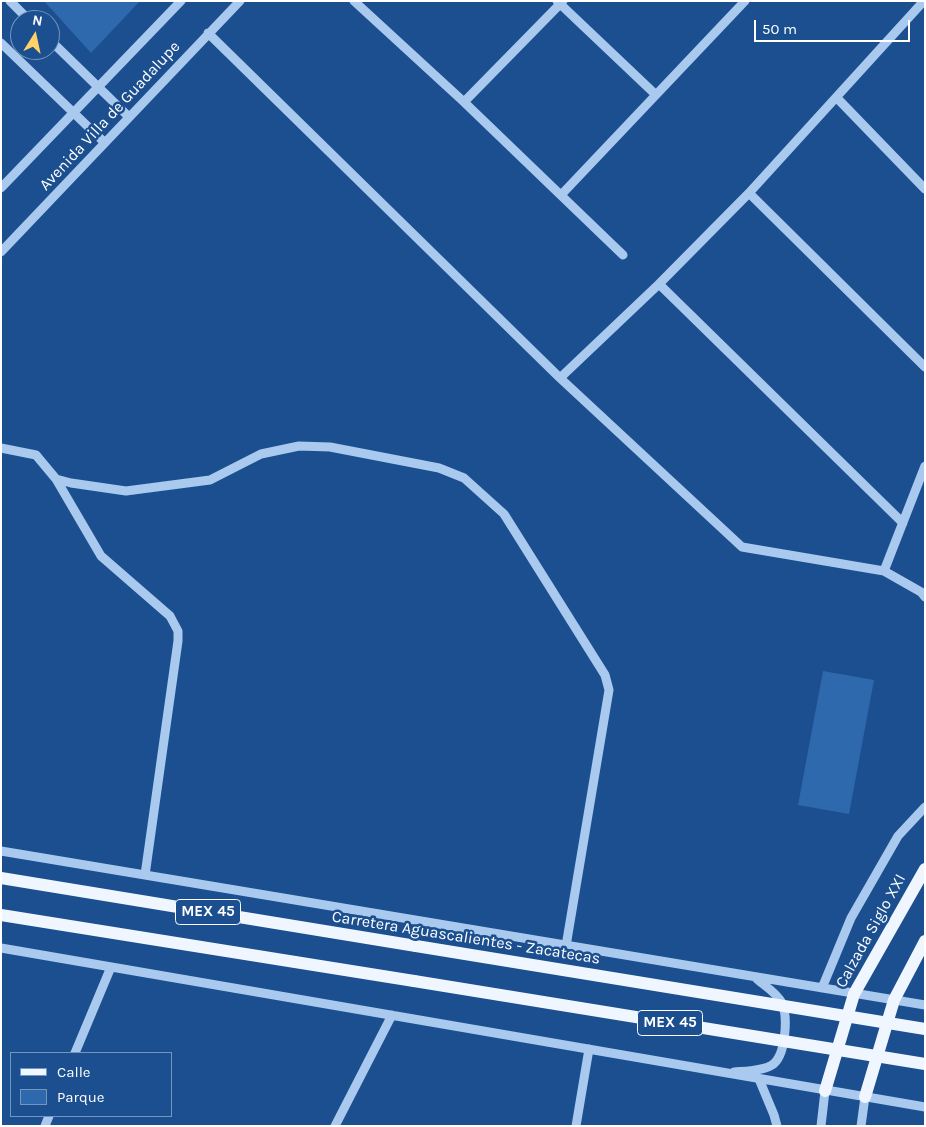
<!DOCTYPE html>
<style>
body{margin:0}
#map{position:relative;width:926px;height:1127px;overflow:hidden;background:#1b4f8f;font-family:Karla,sans-serif}
canvas{display:block}
.frame{position:absolute;inset:0;border:2px solid #fff;pointer-events:none}
.legend{position:absolute;left:10px;top:1052px;width:162px;height:65px;box-sizing:border-box;background:#1b4f8f;border:1px solid #7695bc;margin:0;padding:6px 9px;list-style:none;font-size:15px;color:#fff}
.legend li{display:flex;align-items:center;gap:10px;height:25px}
.legend b{width:25px;border:1px solid #7695bc}
.north{position:absolute;left:10px;top:10px;width:50px;height:50px;box-sizing:border-box;background:#1b4f8f;border:1px solid #7695bc;border-radius:50%;rotate:10deg;font-size:14px;font-weight:700;line-height:20px;text-align:center;color:#fff}
.north::after{content:'';display:block;margin:auto;width:18px;height:22px;background:#ffd166;clip-path:polygon(50% 0,100% 100%,50% 72%,0 100%)}
.scale{position:absolute;left:754px;top:20px;width:156px;height:22px;box-sizing:border-box;border:2px solid #fff;border-top:0;padding-left:6px;font-size:15px;line-height:18px;white-space:nowrap;color:#fff;-webkit-text-stroke:4px #1b4f8f;paint-order:stroke}
</style>
<div id="map">
<canvas width="926" height="1127"></canvas>
<div class="frame"></div>
<ul class="legend">
<li><b style="height:6px;background:#f0f6ff"></b>Calle</li>
<li><b style="height:14px;background:#2e69ad"></b>Parque</li>
</ul>
<div class="north">N</div>
<div class="scale">50 m</div>
</div>
<script>
const c = document.querySelector('canvas').getContext('2d');
c.lineJoin = 'round';
function fill(path, color) {
  c.fillStyle = color;
  c.fill(path, 'evenodd');
}
function strokePath(path, color, width, dash) {
  c.strokeStyle = color;
  c.lineWidth = width;
  c.lineCap = dash ? 'butt' : 'round';
  c.setLineDash(dash || []);
  c.stroke(path);
}
function drawText(font, color, halo, rows, align = 'center') {
  c.font = font + ' Karla,sans-serif';
  c.lineWidth = 5;
  c.setLineDash([]);
  c.textBaseline = 'middle';
  c.strokeStyle = halo;
  c.fillStyle = color;
  for (const [text, x, y, turn = 0] of rows) {
    c.save();
    c.translate(x, y);
    c.rotate((+turn || 0) * Math.PI / 180);
    c.textAlign = isNaN(turn) ? turn : align;
    if (halo) c.strokeText(text, 0, 0);
    c.fillText(text, 0, 0);
    c.restore();
  }
}
fill(new Path2D(`
 M44 1H140L91 53Z
 M823 671 874 680 849 814 798 805Z`), '#2e69ad');
strokePath(new Path2D(`
 M10 1 29 20
 M354 1 464 102 623 255
 M557 1 655 94
 M208 33 560 378 742 547 884 571 921 592 925 597
 M50 40 129 117
 M1 43 105 143
 M837 98 925 189
 M464 102 563 1
 M1 188 181 1
 M749 193 925 367
 M561 195 745 1
 M1 252 240 1
 M659 284 903 523
 M560 378 659 284 749 193 922 3
 M1 448 36 455 56 479 71 483 126 491 210 480 261 454 299 446 330 447 439 468 464 478 504 514 605 675 609 690 566 946
 M56 479 101 556 170 616 178 631V641L145 875
 M884 571 925 466
 M1 851 925 1005
 M1 948 925 1107
 M822 988 851 918 898 836 925 807
 M75 1053 111 967
 M734 1072C746 1071 763 1071 772 1065 786 1056 788 1017 782 1003 777 993 765 986 757 979
 M759 1079 774 1115 777 1126
 M45 1126 49 1116
 M335 1126 392 1015
 M576 1126 589 1049
 M821 1126 825 1091
 M861 1126 865 1097`), '#a9c9ee', 9);
strokePath(new Path2D(`
 M1 878 416 946
 M1 915 414 981
 M825 1091 854 994 925 869
 M865 1097 894 1000 925 941`), '#f0f6ff', 12);
strokePath(new Path2D(`
 M416 946 925 1029
 M414 981 925 1064`), '#f0f6ff', 12);
for (const [x, y, w] of [
 [208,912,65],
 [670,1023,65]
]) {
  const box = new Path2D();
  box.roundRect(x - w / 2, y - 12.5, w, 25, 4);
  c.fillStyle = '#1b4f8f';
  c.fill(box);
  strokePath(box, '#fff', 1);
}
drawText('bold 15px', '#fff', null, [
 ["MEX 45",208,912],
 ["MEX 45",670,1023]
]);
drawText('16px', '#fff', '#1b4f8f', [
 ["Avenida Villa de Guadalupe",110,116,-47],
 ["Calzada Siglo XXI",871,931,-61],
 ["Carretera Aguascalientes - Zacatecas",466,938,9]
]);
</script>
